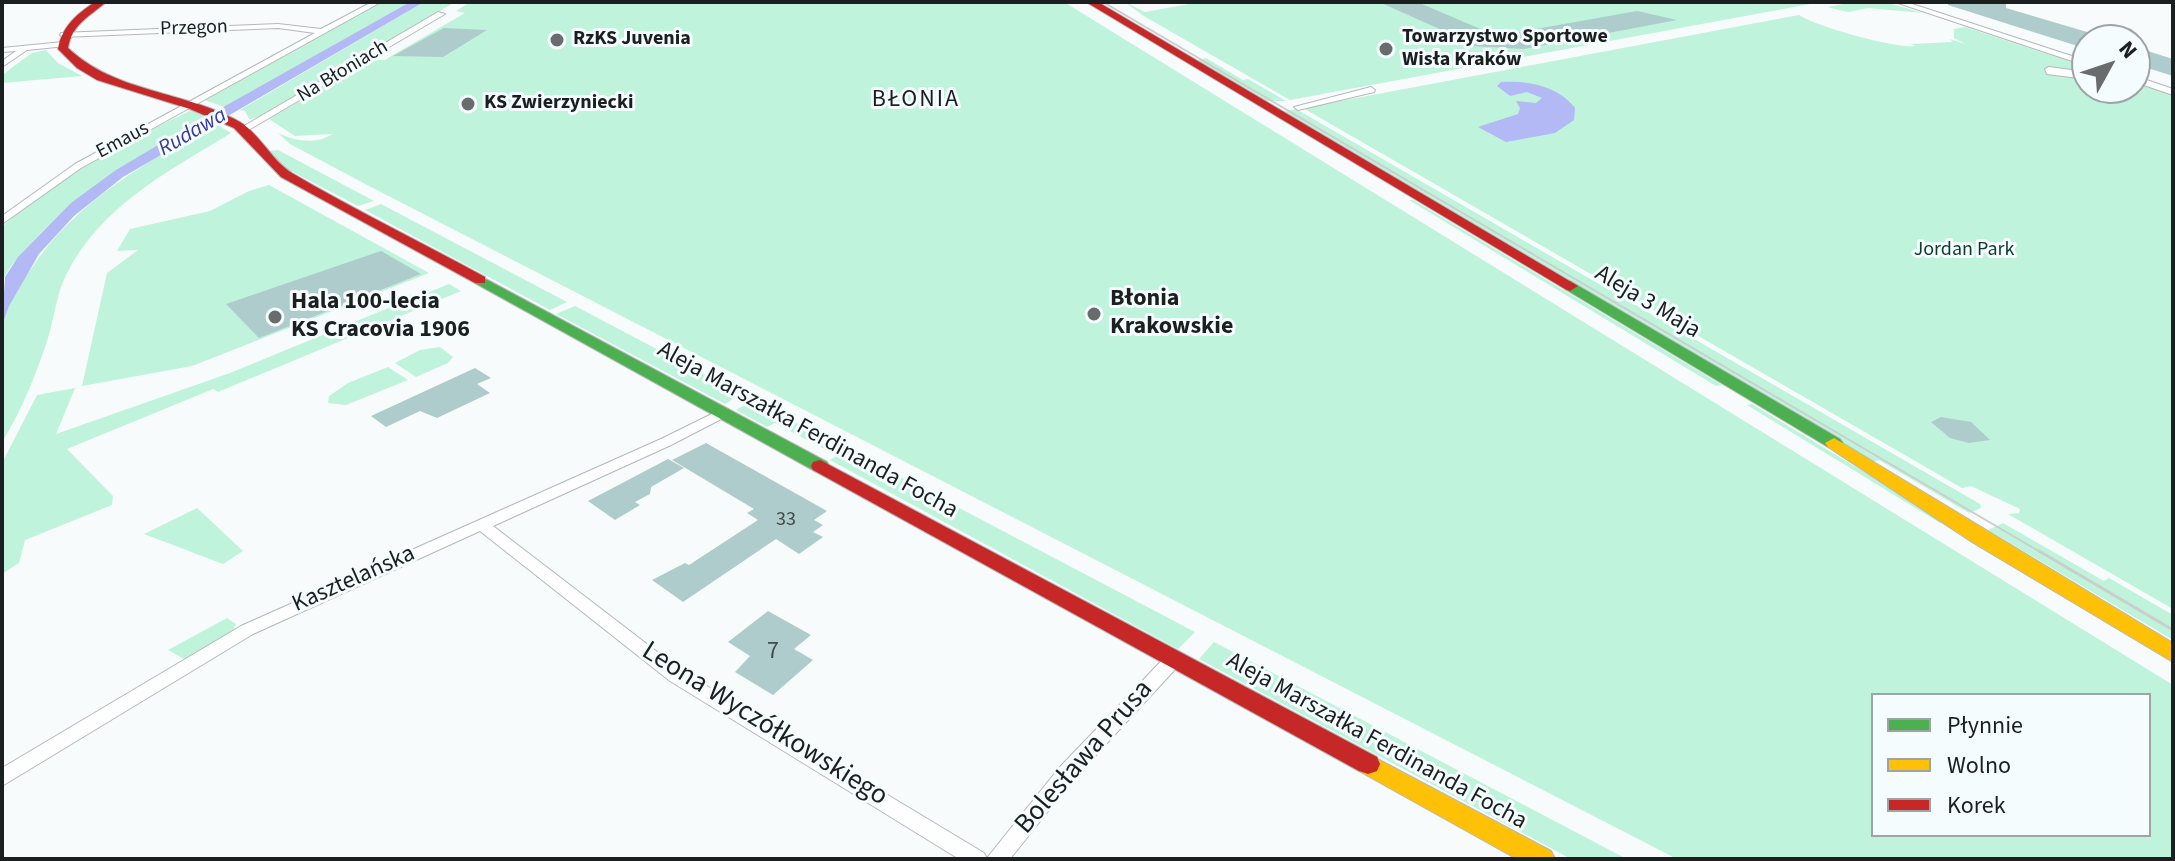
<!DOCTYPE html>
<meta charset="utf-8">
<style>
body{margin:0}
#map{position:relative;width:2175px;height:861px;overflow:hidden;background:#f7fbfc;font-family:"Source Sans 3",sans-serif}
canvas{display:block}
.frame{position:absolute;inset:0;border:4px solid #1c1f20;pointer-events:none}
.legend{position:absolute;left:1871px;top:693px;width:280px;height:144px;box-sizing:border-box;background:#f5fcfe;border:2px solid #9ea4a5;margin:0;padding:10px 14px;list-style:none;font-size:24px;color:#1c1f20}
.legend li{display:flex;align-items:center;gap:16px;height:40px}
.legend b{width:40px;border:2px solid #9ea4a5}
.north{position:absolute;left:2071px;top:24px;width:80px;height:80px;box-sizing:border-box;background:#f5fcfe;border:2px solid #9ea4a5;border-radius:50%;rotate:50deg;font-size:22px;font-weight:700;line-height:32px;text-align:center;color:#1c1f20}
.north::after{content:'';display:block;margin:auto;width:28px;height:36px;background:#696c6d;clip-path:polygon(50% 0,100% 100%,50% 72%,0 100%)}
</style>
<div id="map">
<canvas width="2175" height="861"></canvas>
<div class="frame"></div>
<ul class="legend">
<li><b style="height:10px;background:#4caf50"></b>Płynnie</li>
<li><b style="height:10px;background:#ffc107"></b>Wolno</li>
<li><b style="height:10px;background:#c62828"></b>Korek</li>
</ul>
<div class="north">N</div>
</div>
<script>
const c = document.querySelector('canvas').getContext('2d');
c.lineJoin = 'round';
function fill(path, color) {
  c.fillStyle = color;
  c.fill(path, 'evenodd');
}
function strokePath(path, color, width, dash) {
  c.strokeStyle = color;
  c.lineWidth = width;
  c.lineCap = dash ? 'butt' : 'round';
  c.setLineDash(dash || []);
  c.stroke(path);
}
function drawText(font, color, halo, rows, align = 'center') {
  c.font = font + ' "Source Sans 3",sans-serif';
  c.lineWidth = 6;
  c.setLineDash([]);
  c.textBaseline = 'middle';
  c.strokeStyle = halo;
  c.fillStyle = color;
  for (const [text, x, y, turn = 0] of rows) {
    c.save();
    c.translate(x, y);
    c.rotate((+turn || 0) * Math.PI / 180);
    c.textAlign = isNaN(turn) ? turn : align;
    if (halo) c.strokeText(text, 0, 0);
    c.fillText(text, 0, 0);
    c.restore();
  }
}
fill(new Path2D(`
 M380 2H410L224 107 205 100Z
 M424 2H455L264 116 249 119 245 111 240 110Z
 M470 2H1064L2173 685V859H1677L371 187 290 144 278 133C294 141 317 145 332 134L295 136 269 119 370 60H385L393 55 465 13 456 11ZM1873 695H2149V835H1873Z
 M1125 2 1145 12 1200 2H1821L1290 100 1142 15Z
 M1854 2H1885L1923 13 1868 8 1848 12 1827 7Z
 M1799 15C1815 26 1896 49 1915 46L1911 44 1953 42 1949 39 1966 44 1954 38V29L1965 27 2087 67V88H2135V83L2173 95V609L2008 514 2019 513 2020 509 1971 486 1962 488 1303 108Z
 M46 50 58 63 82 76 2 83V75L32 53Z
 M1206 58 1243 80 1248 79 1286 101H1264L1197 61Z
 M1296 109 1980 504 1981 508 1969 513 1879 460 1873 462 1283 112Z
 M192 110 205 117C143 156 81 189 32 243 20 256 9 266 2 282V227L8 221 69 174 144 133Z
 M214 123 231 133C168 172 101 205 66 275 56 295 54 320 47 341 36 375 21 411 2 442 2 407 0 359 2 325 5 303 21 283 33 266 77 200 147 163 214 123Z
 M278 150 374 201 358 206 287 169 270 151Z
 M269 185 429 273 192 366 82 386 107 273 138 250 117 251 130 229 210 211 249 191Z
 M1409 200H1413L1722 385 1716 386Z
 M381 204 567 302 550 310 365 210Z
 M449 284 461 291 218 392 213 389 67 449 113 496 112 505 25 540 19 563 2 574V463L37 395 75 388 56 434 230 373 403 302 400 299 412 294 417 297Z
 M575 306 742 394 725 404 556 314Z
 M440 347 453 357 448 363 416 377 395 363 420 350Z
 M388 367 408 380 346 405 328 403 329 396 348 383Z
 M753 400 840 446 822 448 775 423 767 427 736 410Z
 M1752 404 1945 521 1940 523 1747 405Z
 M847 449 1195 632 1178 649 830 460Z
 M197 508 243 551 223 564 144 534Z
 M2003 523 2104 581 2109 578 2173 615V640L1988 530Z
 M227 618 236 624 231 634 186 660 168 650Z
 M1214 642 1623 857 1622 859H1571L1199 659Z`), '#bff3db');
fill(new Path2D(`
 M410 2H424L123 177 74 216 39 254 9 306 2 325 5 277 18 257 71 203 116 170 202 119Z
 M1501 82C1527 80 1559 86 1575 108L1574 120 1555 133 1506 142 1478 127 1518 114 1520 108 1516 101 1536 103 1542 98 1527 92 1510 96 1497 86Z`), '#b3b9f4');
fill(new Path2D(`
 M1379 2H1417L1497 36 1637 11 1677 20 1524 49 1472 46 1471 43Z
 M1948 2H2006V8L2087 32V49L1948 5Z
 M444 28 487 30 443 57 393 56Z
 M2135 47 2173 59V76L2135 64Z
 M381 251 421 274 259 338 226 304Z
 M475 368 491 378 477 384 490 393 437 418 420 411 386 427 371 416Z
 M1941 417 1971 422 1990 440 1969 443 1950 438 1931 422Z
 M706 443 827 511 814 520 823 525 813 532 823 537 799 554 776 539 683 602 652 580 685 563 689 565 758 520 747 513 754 509 672 460Z
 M668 459 684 468 651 487 650 494 635 502 640 505 615 520 588 501Z
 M768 611 811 635 794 649 813 660 773 695 735 672 750 656 728 642Z`), '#adcccb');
const street = new Path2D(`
 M372 2H381L81 168 2 224V216L75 164 315 33 278 28 64 37 60 35 61 33 278 24 321 29Z
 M1895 2H1906L2087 61V66Z
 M438 12 445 14 247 131 239 129Z
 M63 42H66V46L27 50 2 67V61L16 51 2 52V48Z
 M2049 67 2086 72 2087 79 2047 74 2045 69Z
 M2135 76 2173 89V95L2135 82Z
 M1371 87 1375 90 1374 92 1298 110 1294 107Z
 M722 409 729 413 727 416 671 445 493 526 682 671 984 853 987 858 1059 768 1168 654 1174 652 1180 654 1183 659 1180 664 1073 780 1010 859H959L670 681 480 531 253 634 2 786V768L241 626 661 439Z`);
const fast = new Path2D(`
 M480 276 827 462 829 466 820 472 813 470 475 283V277Z
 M1570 281 1840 439 1843 443 1834 448 1828 447 1565 289V283Z`);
const slow = new Path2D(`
 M1834 438 2173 643V662L1972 542 1828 447 1825 443Z
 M1368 754 1551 851 1555 859H1517L1359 771 1356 764 1359 757Z`);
const jam = new Path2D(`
 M95 2H106C89 17 72 24 68 48 117 94 184 90 240 122 261 135 271 160 292 173 355 210 421 242 485 277V283H475L281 177 234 128 190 109 97 80 77 68 58 49C62 26 77 14 95 2Z
 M1086 2H1098L1578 286 1570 291 1565 289Z
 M820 460 1377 757 1380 764 1377 771 1368 774 1359 771 813 470 811 466 813 462Z`);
strokePath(street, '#b5b8b9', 2);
strokePath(fast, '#b5b8b9', 2);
strokePath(slow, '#b5b8b9', 2);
strokePath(jam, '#b5b8b9', 2);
fill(street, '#fefeff');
fill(fast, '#4caf50');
fill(slow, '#ffc107');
fill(jam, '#c62828');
strokePath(new Path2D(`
 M1103 2 2042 553`), '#cccdcd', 2);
strokePath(new Path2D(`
 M2039 551 2173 630`), '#cccdcd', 3);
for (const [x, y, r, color] of [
 [557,40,8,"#696c6d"],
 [1386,49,8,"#696c6d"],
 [468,104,8,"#696c6d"],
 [1094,314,8,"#696c6d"],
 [275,317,8,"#696c6d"]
]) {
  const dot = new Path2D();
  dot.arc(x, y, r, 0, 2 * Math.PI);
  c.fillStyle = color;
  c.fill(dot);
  strokePath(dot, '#f5fcfe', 3);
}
drawText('20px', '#1c1f20', '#f5fcfe', [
 ["Przegon",194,29,-2],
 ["Na Błoniach",343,72,-31],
 ["Emaus",123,141,-28]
]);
drawText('bold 20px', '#1c1f20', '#f5fcfe', [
 ["Towarzystwo Sportowe",1402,38],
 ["Wisła Kraków",1402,61],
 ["RzKS Juvenia",573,40],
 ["KS Zwierzyniecki",484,104]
], 'left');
drawText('20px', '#0d3c29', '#f5fcfe', [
 ["Jordan Park",1964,251]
]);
drawText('20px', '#404a4b', null, [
 ["33",786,521]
]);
drawText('italic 22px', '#3b3697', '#f5fcfe', [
 ["Rudawa",193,133,-30]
]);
c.letterSpacing = '2px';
drawText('24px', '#1c1f20', '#f5fcfe', [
 ["BŁONIA",916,101]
]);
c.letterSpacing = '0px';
drawText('bold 24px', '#1c1f20', '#f5fcfe', [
 ["Błonia",1110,300],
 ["Krakowskie",1110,328],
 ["Hala 100-lecia",291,303],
 ["KS Cracovia 1906",291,331]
], 'left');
drawText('24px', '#1c1f20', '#f5fcfe', [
 ["Aleja 3 Maja",1647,303,31],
 ["Aleja Marszałka Ferdinanda Focha",807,431,29],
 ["Kasztelańska",354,580,-24],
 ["Aleja Marszałka Ferdinanda Focha",1376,742,29]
]);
drawText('24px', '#404a4b', null, [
 ["7",773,653]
]);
drawText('28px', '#1c1f20', '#f5fcfe', [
 ["Leona Wyczółkowskiego",764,725,32],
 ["Bolesława Prusa",1085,758,-49]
]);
</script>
